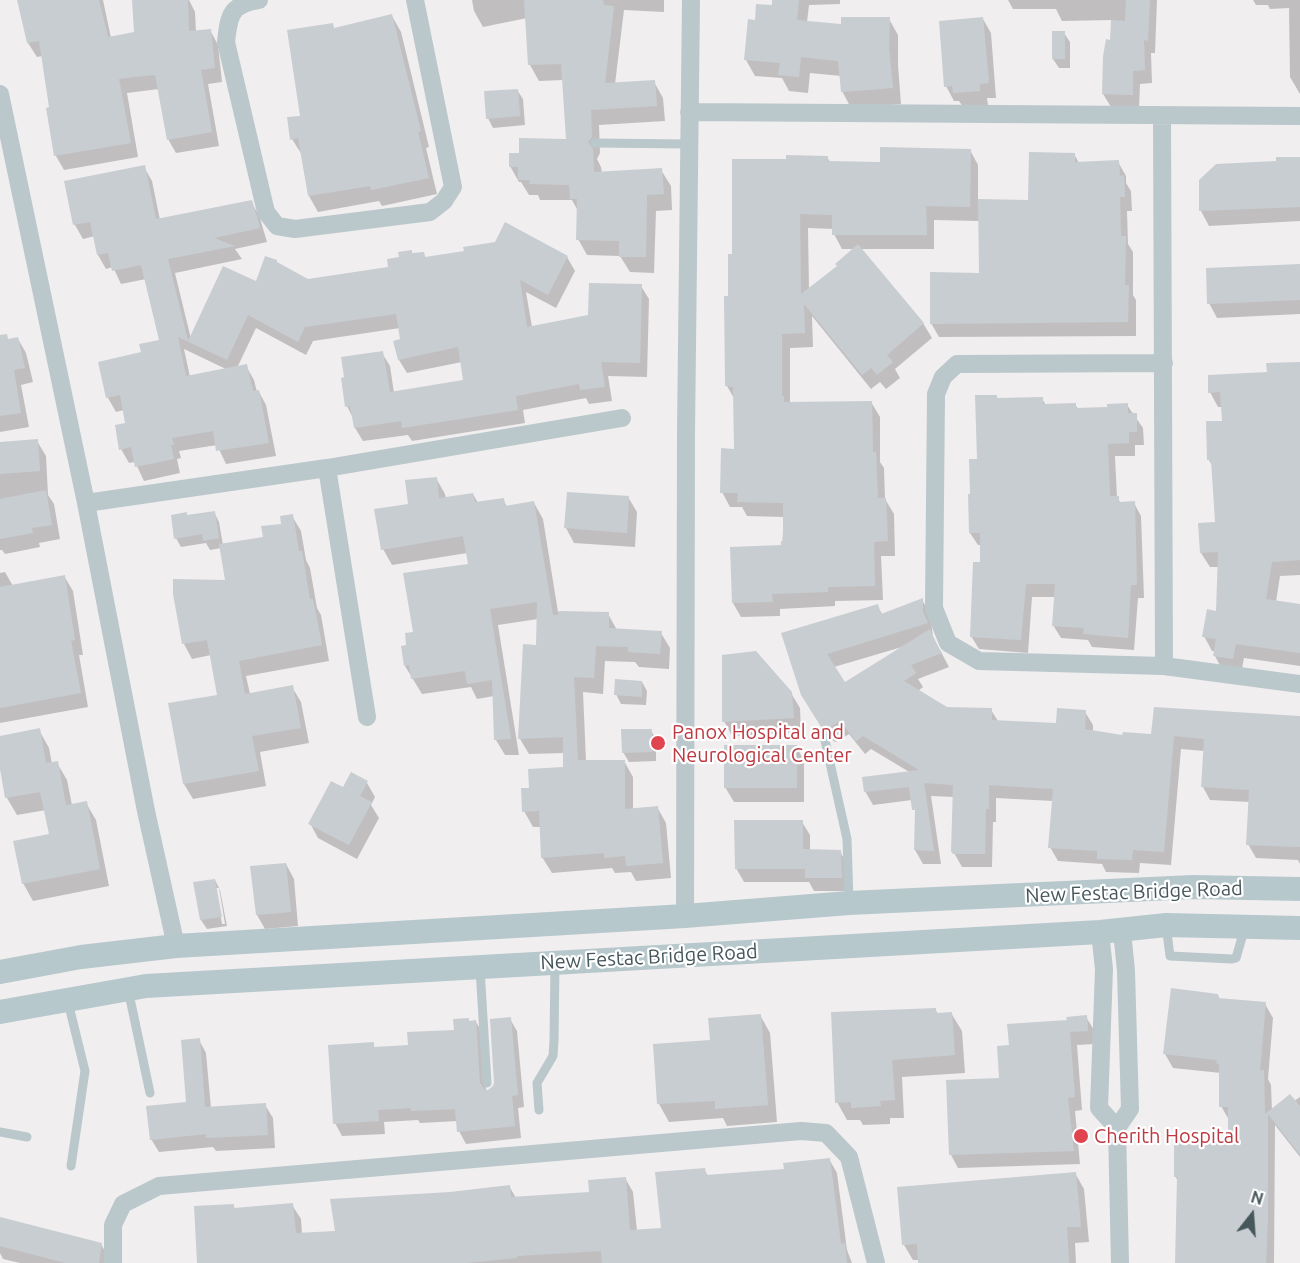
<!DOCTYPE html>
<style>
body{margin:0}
#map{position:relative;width:1300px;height:1263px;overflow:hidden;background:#f1eeef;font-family:Ubuntu,sans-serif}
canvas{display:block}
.north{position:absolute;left:1222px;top:1185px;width:60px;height:60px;-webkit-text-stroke:4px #fff;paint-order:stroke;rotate:17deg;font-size:16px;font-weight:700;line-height:24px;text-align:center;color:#46575c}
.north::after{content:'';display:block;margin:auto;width:21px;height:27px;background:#46575c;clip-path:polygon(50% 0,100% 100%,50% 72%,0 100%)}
</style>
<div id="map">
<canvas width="1300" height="1263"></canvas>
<div class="north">N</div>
</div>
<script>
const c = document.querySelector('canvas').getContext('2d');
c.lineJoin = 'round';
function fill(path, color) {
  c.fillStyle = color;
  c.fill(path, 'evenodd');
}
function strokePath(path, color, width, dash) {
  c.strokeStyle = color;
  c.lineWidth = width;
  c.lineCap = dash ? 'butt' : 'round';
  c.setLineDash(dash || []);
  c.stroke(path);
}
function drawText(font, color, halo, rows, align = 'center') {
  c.font = font + ' Ubuntu,sans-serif';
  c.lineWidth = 4.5;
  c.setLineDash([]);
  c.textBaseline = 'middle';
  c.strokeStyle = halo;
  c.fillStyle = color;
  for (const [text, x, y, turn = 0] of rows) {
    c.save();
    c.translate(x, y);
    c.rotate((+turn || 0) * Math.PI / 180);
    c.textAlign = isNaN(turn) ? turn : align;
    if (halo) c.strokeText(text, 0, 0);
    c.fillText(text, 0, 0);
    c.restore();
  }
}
fill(new Path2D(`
 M19 0H103L111 38 135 34 133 0H189L195 12 196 32 210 30 218 45 222 82 208 84 219 146 176 153 168 139 159 89 127 93 138 157 64 170 56 156 43 56 37 57 28 43Z
 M472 0H664V12L624 10 615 84 654 82 663 98 665 121 599 125 600 153 597 159 601 167 602 173 661 170 671 186 672 210 656 211 654 273 630 272 620 256 587 255 578 239V211L572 200H540L538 195H529L521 182H519L510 166 520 155 568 141 564 80 539 81 530 65 527 18 483 27 474 11Z
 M774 0H840V4L809 5 807 22 842 25 889 19 898 35V65L901 104 851 108 842 91 841 76 810 73 808 93 789 91 782 78 755 76 746 60 756 21 773 7Z
 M1008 0H1157L1155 53H1151L1152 83 1140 84 1139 108 1111 107 1103 94 1112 42 1113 20 1062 21 1056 9H1013Z
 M1253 0H1300V94L1290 77 1289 8 1270 9 1268 5H1256Z
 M392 16 401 32 429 147 426 148 437 194 382 206 379 201 318 212 309 196 302 155 292 139 301 117 332 24 335 30Z
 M983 19 991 33 996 98H987L988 105 963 107 959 101H954L946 86Z
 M1064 33 1070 42V68H1059L1053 59Z
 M517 90 523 99 525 125 493 128 488 118Z
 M970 150 978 165V200L1030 202 1074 154 1079 163 1118 162 1126 176V183L1131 191 1132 211H1127L1128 244 1133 252V295L1136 300V336L939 337 931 323 980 275V221L934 220V249H860L923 323 932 338 895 369 900 378 886 389 880 382 871 389 812 316 813 347 790 348V403L871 402 880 417V462L884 468 885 499 894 514 895 556H881L883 600 835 601V606L780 609V616L741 617 733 603 782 547 784 517 747 516 742 507H730L722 492 735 450V400L727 386 730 298 734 255 787 161 827 157 830 162 881 163ZM808 228 834 229V234L842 249H855L838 266 809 290Z
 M1300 158V221L1209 226 1201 211V181Z
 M144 167 152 181 160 220 251 202 259 215 267 242 235 249 242 259 175 273 191 339 257 283 308 281 390 268 413 255 423 253 426 258 567 257 575 271 556 308 526 292 532 327 590 316 641 286 649 299 647 377 608 376 612 401 589 404 586 398 523 410 525 423 412 441 408 435 363 441 355 428 353 418 347 406 382 353 390 366 394 393 465 381 462 362 407 373 399 360 402 341 400 328 313 341 306 355 256 328 237 368 246 366 254 380 257 392H259L266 405 276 456 226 464 217 445 179 451 181 458 177 459 180 473 144 481 135 462 129 463 121 449 127 424 124 410 116 412 108 398 99 363 143 353 161 341 146 279 121 284 113 267 106 269 98 255 95 236 83 239 75 225 66 182ZM184 349 228 370 190 377Z
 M1300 266V314L1217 318 1209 303Z
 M18 339 26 353 33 382 21 385 29 427 0 432V342Z
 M1300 363V575L1280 576 1276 602 1300 606V666L1244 658 1241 674 1223 671 1215 656V651H1212L1204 636 1218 612 1219 567H1210L1201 553 1217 524 1213 467 1209 460 1223 422V407H1218L1210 392Z
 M996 397 998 400 1042 399 1046 405 1075 404 1078 409H1109L1127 405 1143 428 1144 445H1135V456H1115L1117 498 1121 503H1134L1141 516 1144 598H1138L1134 650 1092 647 1088 640 1061 638 1053 625 1055 597H1032L1028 653 979 649 971 636 981 564V545H978L970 533 971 496 978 461Z
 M37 441 46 456 48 495 54 504 60 539 39 543 40 547 5 554 2 550H0V443Z
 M436 478 445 494 446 499 473 494 478 503 503 499 507 507 534 503 543 519 558 612 608 614 617 630 661 633 670 648 669 669 639 667 635 662 605 661 603 694 583 692 586 761H624L633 777V810L657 807 666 823 671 878 636 881 631 872 615 873 612 868 552 873 542 857 541 827H533L524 811 530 789 565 769V753L529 754 520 739 538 646V619L498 625 519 755H505L496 740 494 696 477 699 471 687 422 694 405 666 408 646 414 633 469 565 467 553 392 565 383 549 409 505Z
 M628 497 637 512 635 547 574 543 566 528Z
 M214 512 219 522 223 545 264 538 292 516 301 531 306 560 310 568 317 608 321 615 329 661 246 676 250 694 292 687 301 702 309 743 260 752 266 786 193 799 184 784 169 705 219 696 211 655 192 659 184 644 227 581 221 548 210 550 206 543 181 547 176 538 188 516Z
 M5 572 13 586 64 576 73 591 83 655H79L88 707 0 723V573Z
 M922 600 930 613 933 637 949 667 918 679 923 687 918 691 947 708 991 710 998 721 1057 725 1085 712 1093 725V732L1124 737 1300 725V864L1298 860 1256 858 1248 844 1250 802 1210 800 1203 787 1204 751 1181 749 1171 865 1140 863 1139 873 1106 872 1102 864 1058 861 1050 847 1053 801 996 798V822H993L992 867H962L953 851 954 797 931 796 941 864H923L915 850 916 814 912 800 873 805 865 791 911 773 871 749 865 754 849 734 836 742 829 739 810 709 783 634 877 606 883 615ZM902 647 845 684 834 667Z
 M642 682 647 691 646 705 621 704 616 694Z
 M791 693 800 708 801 732 732 736 724 721Z
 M39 730 49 748 52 764 57 763 67 780 72 805 86 803 96 820 109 886 33 901 23 883 51 835 46 810 17 815 7 798 0 761V737Z
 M651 730 656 740V761L629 762 623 752Z
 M796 746 804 761V802H734L725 787Z
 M367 783 375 797 371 805 379 818 357 859 318 838 310 823 344 789Z
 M802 822 810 835V851H840L847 865 848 891H814L809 882H744L736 868Z
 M286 864 294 879 298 926 265 929 257 915Z
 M215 880 220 890 227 926 207 929 201 920 195 884ZM216 888H219L225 924H222Z
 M1218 995 1220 1000 1265 1004 1273 1018 1268 1079 1271 1085 1272 1111 1294 1101 1300 1097V1157L1275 1125 1274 1263H1176L1178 1181 1175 1176 1230 1144 1229 1120 1221 1106V1073L1173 1068 1165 1054Z
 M935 1009 938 1014 951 1013 962 1031 965 1073 902 1077 904 1118H890V1124L863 1125 860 1120H847L837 1102Z
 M760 1015 770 1033 777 1122 727 1126 723 1118 669 1122 659 1104 654 1045 711 1042Z
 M1086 1017 1094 1030 1095 1044 1077 1045 1082 1110 1075 1111 1080 1164 958 1168 951 1155 948 1082 1000 1080 1010 1046 1068 1021Z
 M510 1019 517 1031 524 1107 518 1108 521 1138 466 1144 459 1131 458 1121 420 1123 418 1120 384 1122 385 1134 342 1136 335 1123 373 1044 375 1048 409 1046 455 1031 468 1020 470 1023 476 1022 483 1034 486 1091H488L494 1087Z
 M199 1040 206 1053 211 1108 265 1105 273 1118 275 1148 216 1151 213 1147 159 1152 151 1139 187 1103Z
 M829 1159 837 1173 847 1250 852 1263H198L233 1205 236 1210 292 1205 301 1219 302 1234 337 1233 450 1193 509 1186 516 1198 591 1194 625 1178 633 1192 637 1231 662 1229 704 1169 708 1176 786 1170Z
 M1075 1173 1084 1189 1089 1242 1075 1243 1076 1263H920V1260H913L904 1245Z
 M0 1224 101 1244 109 1259V1263H20L3 1259 0 1253Z`), '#0003');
fill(new Path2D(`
 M17 0H99L108 37 134 32 132 0H188L189 31 211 29 215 68 201 70 212 132 167 140 155 75 133 77 119 79 131 143 54 156 46 108 49 107 39 41 27 43Z
 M524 0H603L604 5 614 6 605 83 655 80 657 106 591 110 592 137 588 142 593 149 594 172 662 168 664 194 647 195 646 257H619V241L576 240 577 199H570L569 185 529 184 530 180H518V167H509V153H519V138L566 139 561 64 528 65Z
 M772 0H799L797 20 841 24V17H890L889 47 893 88 841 92 838 61 801 57 799 77 778 75 780 63 744 60 748 19 755 20 756 4 772 5Z
 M1126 0H1150L1148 41 1144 40 1145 70 1133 71V95L1102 94 1103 56 1106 39 1110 40 1111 20 1125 21Z
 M392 14 421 131 418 132 429 178 371 190 370 186 308 196 298 138 290 140 287 117 300 116 287 30 333 23 334 28Z
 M983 17 989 83 980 84V91L953 93 952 86 944 87 939 21Z
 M1052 31H1065V59H1052Z
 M518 89 520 116 486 119 484 91Z
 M880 147 971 149 970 207 926 206 927 235H832V215L800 214 801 294 837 266 835 264 858 244 924 323 887 355 893 362 877 375 871 368 862 375 804 304 805 333 782 334V396H784V402L872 401 873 452H876L878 498H886L888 541 874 542 875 586 828 587V592L772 594 773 602 732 603 730 547 781 545V541H783V503L737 502 738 493H720L721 448 734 449 733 387 725 386 724 296H728V254H732V159H786V155L828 156V161L880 162Z
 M1029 152 1075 153V162L1119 160 1120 176 1124 175 1125 197H1120L1121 236H1126L1125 285H1129L1128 322 930 324V272L979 273 978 199 1028 200Z
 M1276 157H1300V207L1199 211V180L1216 164 1276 161Z
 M145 165 156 219 252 200 258 220 260 228 214 238 235 246 168 259 188 341 223 266 256 281 265 256 277 260V262L308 279 388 267 387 259 399 257 398 252 412 250V253L424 252 425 257 464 251 463 247 495 242 505 222 568 256 548 295 520 280 527 327 588 315 589 283 642 284 640 363 601 362 605 387 580 390 579 384 516 396 518 410 402 428 401 421 354 428 350 406 345 407 341 378 344 377 341 357 383 351 390 392 463 380 458 347 398 360 393 341 400 339 396 314 305 327 298 342 248 315 227 360 178 337 186 376 247 364 253 391 259 390 269 443 216 451 213 431 172 438 174 445H171L174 459 135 467 131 447 119 450 115 425 125 423 120 395 106 398 98 362 141 352 139 344 159 340 141 265 112 271 108 253 97 255 90 222 73 225 64 181Z
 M1300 264V300L1207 304 1206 268Z
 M7 334 8 339 18 337 25 368 14 370 21 413 0 416V335Z
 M1300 362V560L1272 562 1266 599 1300 604V653L1236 644 1233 659 1213 656 1216 639 1202 637 1207 609 1216 611 1218 552 1200 553 1198 523 1215 522 1211 460H1207L1206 421H1222L1220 392 1208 393V375L1267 372 1266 363Z
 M975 395H997V398L1043 397V404L1076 403V408L1107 407V404L1128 403V413H1137V432H1129V443L1108 444 1110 496H1119V502L1135 501 1137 585H1131L1128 638 1083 634 1084 628 1052 626 1055 584H1026L1021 640 970 637 973 562H980V533H969L968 494H970L969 459H977Z
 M38 439 40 471 0 474V442Z
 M437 477 439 498 473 493 475 502 504 498 505 506 534 501 553 615H558L559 611 609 612V628L662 631 660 654 628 652V647L596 646 594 678 574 677 578 760H625V809L658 806 663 863 626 866 625 856 604 858V853L541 858 539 811 522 812 521 788H529L528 769 563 767V737L518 739 523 644 536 645 537 602 490 609 511 739 494 740 492 680 467 684 465 671 411 679 409 665 404 666 401 646 406 645 405 633 413 632 403 573 468 564 463 536 381 550 374 509 408 504 405 480Z
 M46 490 52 525 32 528 33 533 0 539V499Z
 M567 492 629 496 627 533 564 528Z
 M215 511 219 538 203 541 202 534 174 539 171 515 187 512V515Z
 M293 514 299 551H302L310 599H313L322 645 239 661 245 694 293 685 301 728 252 736 259 771 183 784 168 703 217 695 207 640 182 644 173 594V579L225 580 219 544 263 537 261 526 281 524 280 516Z
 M65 575 75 640 71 641 81 693 0 708V587Z
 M923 598V612L928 623 827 654 845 682 930 629 938 647 942 653 911 665 916 673 904 681 947 707 992 708V720L1056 723 1057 708 1086 710 1085 729 1122 735 1123 732 1151 734 1154 707 1300 716V847L1246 845 1249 790 1201 787 1204 739 1174 736 1164 852 1133 850 1132 860 1097 859V851L1048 848 1053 789 989 785V809H986L985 854H953L951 851 953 785 924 783 934 851 914 850 915 810H912L909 787 864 792 862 777 919 770 863 736 856 741 840 721 827 729 820 725 801 695 781 633 878 604 881 614Z
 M756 651 792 692 794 718 722 722V655Z
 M615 679 642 681V697L614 695Z
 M40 728 46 763 58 761 66 805 87 801 100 869 22 884 13 841 49 834 40 792 5 798 0 769V736Z
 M621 729H652V752L622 753Z
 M724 745H797V788H724Z
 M351 772 368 781 360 796 372 802 349 845 308 824 331 781 343 787Z
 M734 820H803V849L841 850 842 878H805V869H735Z
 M286 863 291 912 256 915 250 866Z
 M215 879 222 917 200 920 193 882Z
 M1171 988 1218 994V998L1266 1002 1260 1070H1264L1265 1114 1290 1094 1300 1106V1155L1268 1114V1218L1266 1263H1175L1177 1177H1174V1143H1228V1107H1219V1064L1216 1063 1217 1060 1163 1054Z
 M936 1008V1013L952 1012 955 1055 892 1060 895 1100 880 1101 881 1106 851 1108V1102L835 1103 831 1012Z
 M761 1014 768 1105 715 1109V1101L657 1104 653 1044 710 1040 708 1018Z
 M1087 1015 1088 1031 1070 1032 1075 1097 1068 1098 1074 1151 949 1155 946 1080 999 1078 997 1046 1009 1045 1007 1024 1067 1020 1066 1017Z
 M511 1017 518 1095 512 1096 515 1126 457 1132 455 1109 411 1111V1108L378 1110 379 1121 333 1124 328 1045 374 1042V1047L408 1045 407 1032 454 1030 453 1019 469 1018V1021L476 1020 480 1083 484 1089 488 1090 493 1086 494 1083 490 1019Z
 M200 1038 205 1107 266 1103 268 1135 206 1138V1134L150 1140 146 1106 186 1102 181 1040Z
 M830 1158 841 1244 845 1243 847 1263H602L601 1251 517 1256V1258L466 1263H197L194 1206 234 1204V1208L293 1203 296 1233 335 1231 330 1199 450 1192 510 1185 511 1197 589 1192 588 1180 626 1177 630 1230 661 1228 655 1172 705 1168 706 1175 784 1169 783 1163Z
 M1076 1172 1081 1227H1067L1069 1263H918L917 1244 902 1245 897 1187Z
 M0 1217 102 1243 99 1263H65L0 1246Z`), '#c8cdd1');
strokePath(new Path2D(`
 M595 143 688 144
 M821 732 824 736 847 839 849 901
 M1166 925 1170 956 1232 959 1236 958 1245 927
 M480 969 487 1083
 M128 989 150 1093
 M68 1002 85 1071 71 1166
 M539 1110 537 1083 553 1056 554 1041 555 964
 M0 1132 27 1137`), '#bac7cb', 9);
strokePath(new Path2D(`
 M259 0C230 5 229 15 226 42L266 212 277 226 295 229 430 212 444 201 453 187 415 0
 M0 94 86 503 146 811 176 946
 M689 112 1300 116
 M1162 116 1164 666 979 661 948 643 934 608 936 394 943 377 957 364 1164 363
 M327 468 367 717
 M86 503 327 468 622 418
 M1164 666 1300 684
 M685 916 686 432 691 0
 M1100 932 1104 969 1099 1108 1117 1128
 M113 1263V1225L123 1204 159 1186 801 1131 826 1133 849 1157 876 1263
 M1120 1263 1117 1128 1130 1109 1126 971 1122 931`), '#bac7cb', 18);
strokePath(new Path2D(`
 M0 972 81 957 176 946 685 916 849 903 1193 887 1300 889
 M0 1012 146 986 1100 932 1166 925 1300 928`), '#b7c8cd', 24);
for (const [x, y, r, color] of [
 [658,743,8,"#e0444e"],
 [1081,1136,8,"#e0444e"]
]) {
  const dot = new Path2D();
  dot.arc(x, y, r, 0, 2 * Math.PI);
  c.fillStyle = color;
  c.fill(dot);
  strokePath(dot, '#fff', 2);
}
drawText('20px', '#be3a42', '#fff', [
 ["Panox Hospital and",672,732],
 ["Neurological Center",672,755],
 ["Cherith Hospital",1094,1136]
], 'left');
drawText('20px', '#46575c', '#fff', [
 ["New Festac Bridge Road",1134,892,-2],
 ["New Festac Bridge Road",649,957,-3]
]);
</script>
